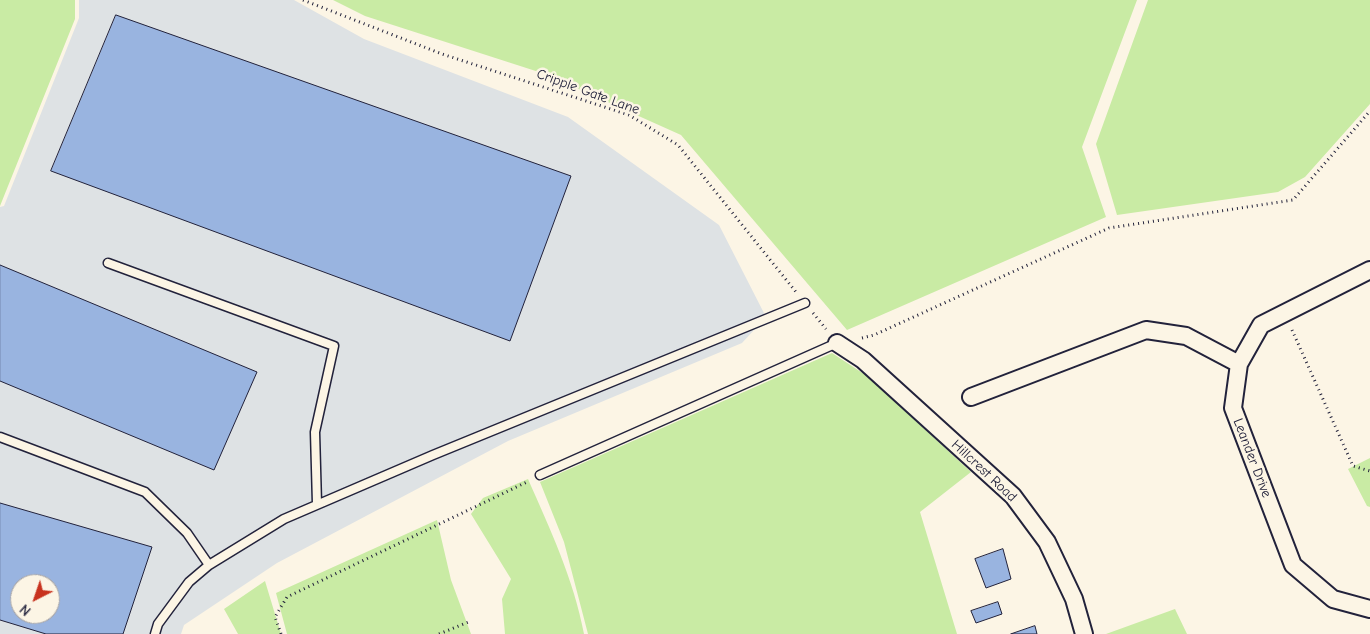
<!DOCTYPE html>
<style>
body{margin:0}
#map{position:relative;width:1370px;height:634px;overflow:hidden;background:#fcf5e5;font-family:"Comic Neue",sans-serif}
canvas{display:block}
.north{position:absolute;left:10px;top:574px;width:50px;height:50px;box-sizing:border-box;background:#fcf5e5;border:1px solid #a5a1a1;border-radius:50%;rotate:221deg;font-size:14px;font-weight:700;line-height:20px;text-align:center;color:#22223b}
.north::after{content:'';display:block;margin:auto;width:18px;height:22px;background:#c8321e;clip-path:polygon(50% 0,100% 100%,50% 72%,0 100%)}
</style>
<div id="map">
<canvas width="1370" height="634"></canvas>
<div class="north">N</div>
</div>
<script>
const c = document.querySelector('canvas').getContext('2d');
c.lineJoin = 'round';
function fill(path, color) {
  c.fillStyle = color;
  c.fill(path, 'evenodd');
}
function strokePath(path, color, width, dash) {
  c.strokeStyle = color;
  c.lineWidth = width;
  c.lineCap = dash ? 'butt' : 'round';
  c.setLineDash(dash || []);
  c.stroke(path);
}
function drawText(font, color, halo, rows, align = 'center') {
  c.font = font + ' "Comic Neue",sans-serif';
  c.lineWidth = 5;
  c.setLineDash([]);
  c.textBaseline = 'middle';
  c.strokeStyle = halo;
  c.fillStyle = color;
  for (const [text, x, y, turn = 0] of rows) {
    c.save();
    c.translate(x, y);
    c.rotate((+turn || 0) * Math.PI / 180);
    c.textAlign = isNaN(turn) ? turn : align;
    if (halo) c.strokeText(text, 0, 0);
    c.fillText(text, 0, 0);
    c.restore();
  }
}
fill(new Path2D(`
 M79 0H294L364 39 568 117 719 225 766 317 742 343 508 441 277 563 184 625 181 634H0V207L4 206 79 18ZM20 584H50V614H20Z`), '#dee2e4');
fill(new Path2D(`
 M0 0H75V19L0 206Z
 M333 0H1137L1082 147 1106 217 847 330 681 135 545 74 365 16Z
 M1148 0H1370V104L1305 177 1278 192 1117 215 1096 144Z
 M832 353 867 376 971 472 920 512 957 634H588L564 542 540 482Z
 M1370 458V507L1367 506 1348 469Z
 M528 479C550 529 574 580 584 634H505L502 599 511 579 471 514 483 498Z
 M437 520 451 580 471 634H287L276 593Z
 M265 581 281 634H238L224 609Z
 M1175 609 1187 634H1106Z`), '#c9eba4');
const building = new Path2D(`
 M116 15 571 176 510 341 51 171Z
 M0 265 257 372 214 470 0 381Z
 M0 503 152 547 123 634H46L0 620ZM20 584H50V614H20Z
 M1003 549 1011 579 986 588 975 559Z
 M998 602 1002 614 976 623 971 611Z
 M1035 626 1037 634H1011Z`);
fill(building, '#99b4e0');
strokePath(building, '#22223b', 1);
const service = new Path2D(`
 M108 263 334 346 315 432 317 504
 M0 437 145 492 187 533 209 565
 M540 475 837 343
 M155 634 158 624 189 582 209 565 284 519 433 455 805 303`);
const minor = new Path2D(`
 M1370 270 1261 325 1239 364 1233 408 1293 565 1333 599 1370 609
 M837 343 863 360 1013 496 1047 542 1074 599 1084 634
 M971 397 1146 330 1186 336 1239 364`);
strokePath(service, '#22223b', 11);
strokePath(minor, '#22223b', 20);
strokePath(new Path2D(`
 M303 0 442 54 629 115 678 145 796 292
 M813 313 826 329
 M1292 330 1353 466 1370 471
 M862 338 874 335 1109 228 1293 200 1370 111
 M281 634 275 617 287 597 529 481
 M439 634 471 621`), '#22223b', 3, [1, 4]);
strokePath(service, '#fcf5e5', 8);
strokePath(minor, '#fcf5e5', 16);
drawText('14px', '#22223b', '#fcf5e5', [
 ["Cripple Gate Lane",588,92,20],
 ["Leander Drive",1252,458,69],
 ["Hillcrest Road",984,471,43]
]);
</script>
